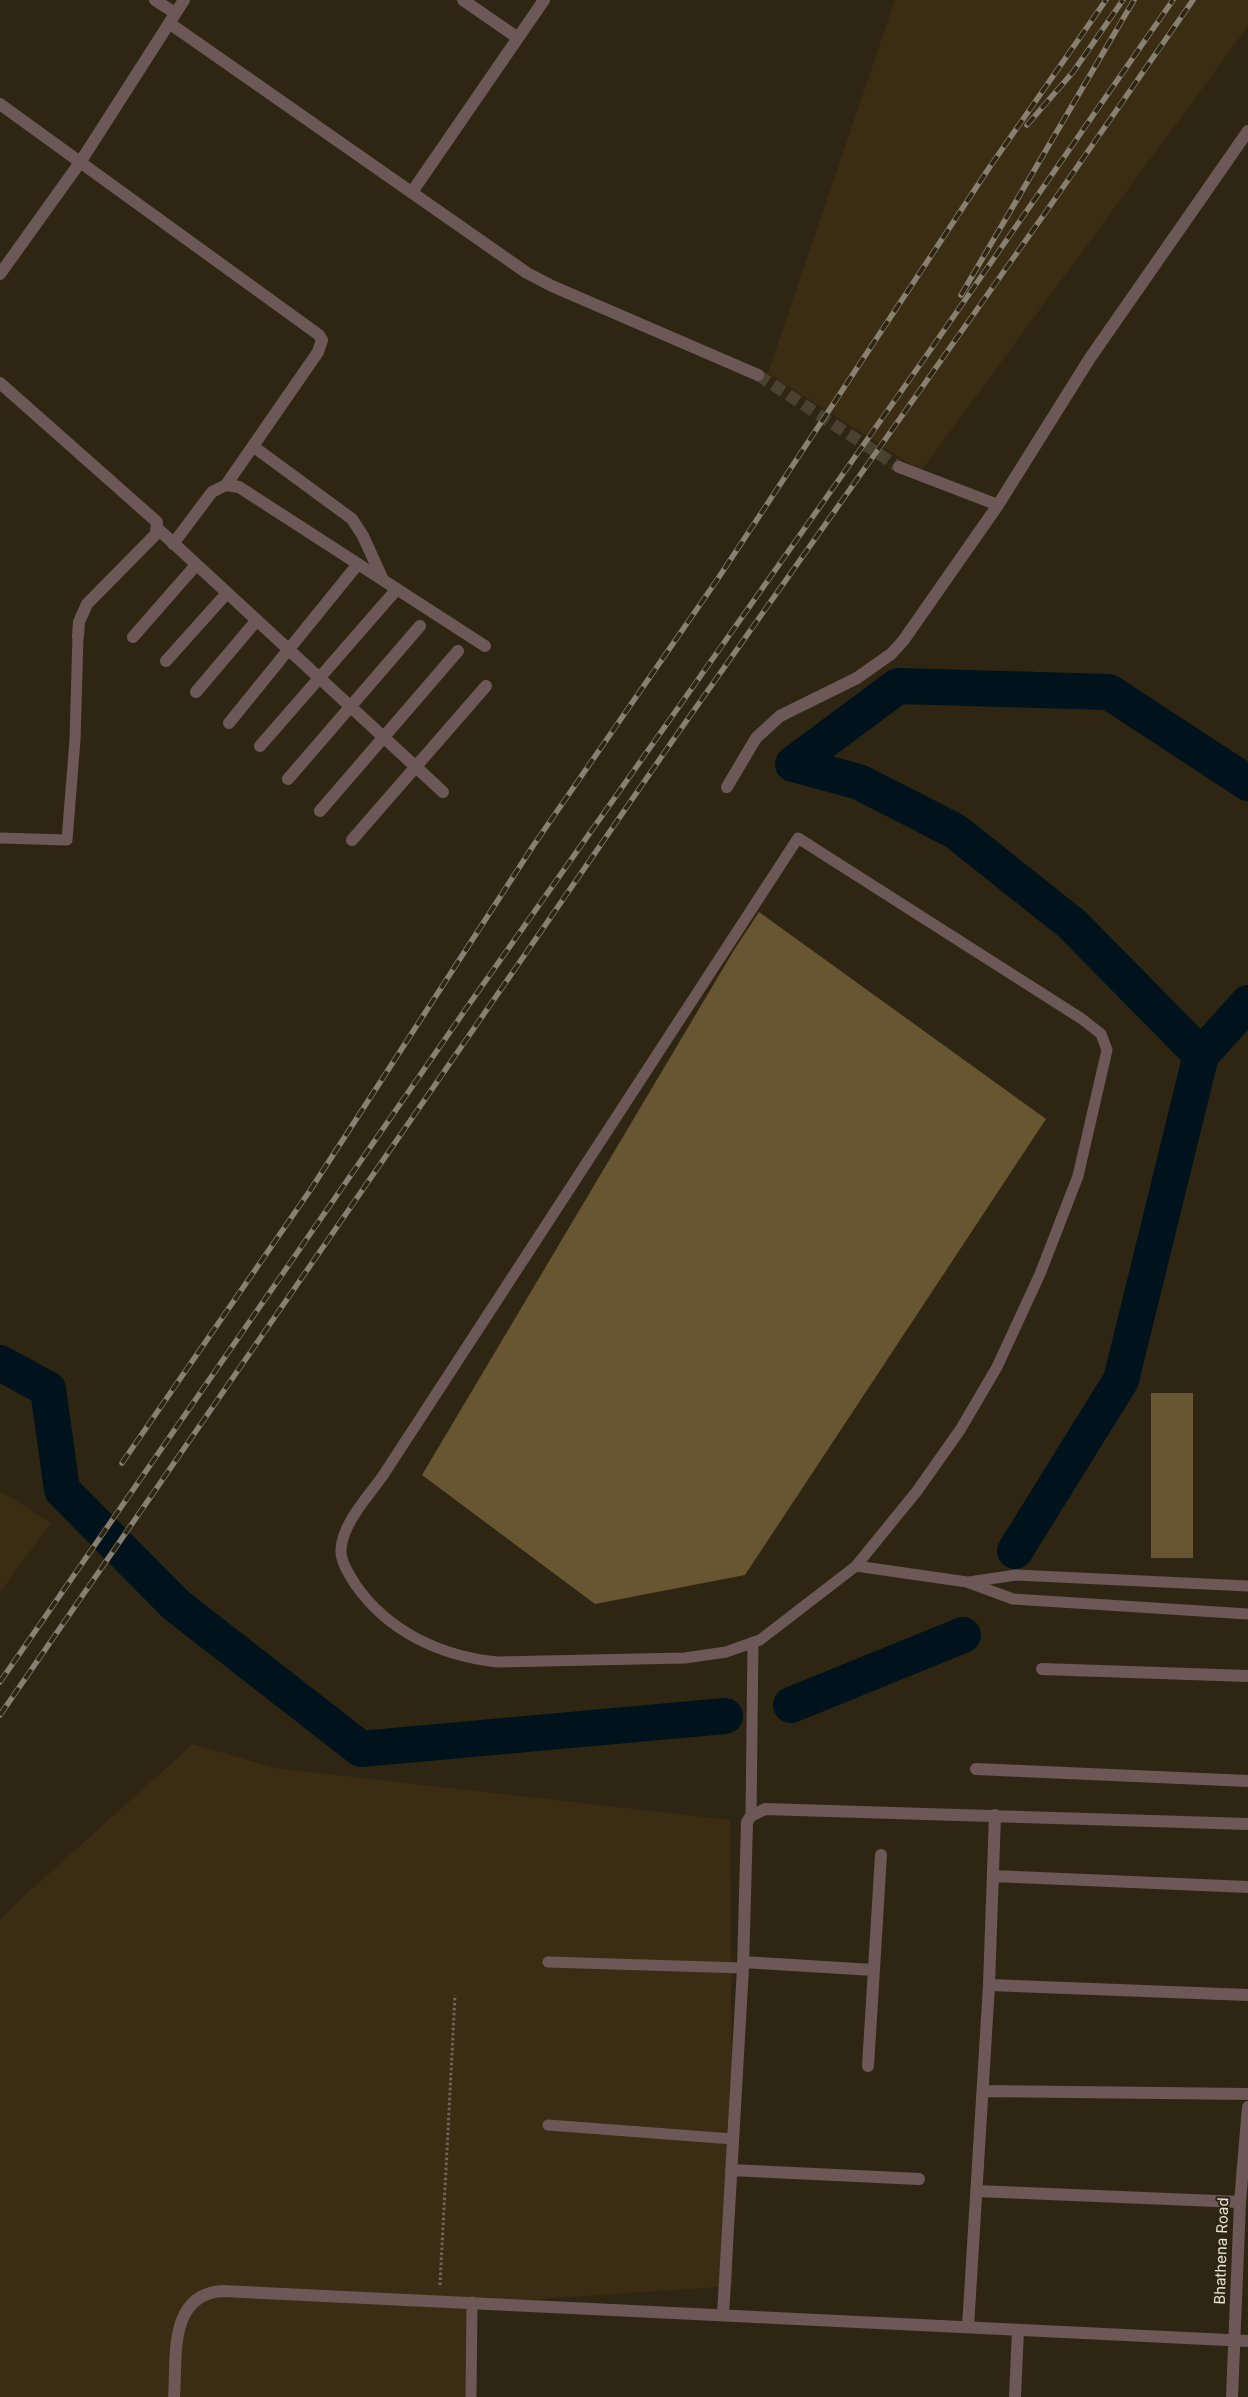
<!DOCTYPE html>
<style>
body{margin:0}
canvas{display:block;background:#2f2513}
</style>
<canvas width="1248" height="2397"></canvas>
<script>
const c = document.querySelector('canvas').getContext('2d');
c.lineJoin = 'round';
function fill(path, color) {
  c.fillStyle = color;
  c.fill(path, 'evenodd');
}
function strokePath(path, color, width, dash) {
  c.strokeStyle = color;
  c.lineWidth = width;
  c.lineCap = dash ? 'butt' : 'round';
  c.setLineDash(dash || []);
  c.stroke(path);
}
function drawText(font, color, halo, rows, align = 'center') {
  c.font = font + ' Inter,sans-serif';
  c.lineWidth = 4;
  c.setLineDash([]);
  c.textBaseline = 'middle';
  c.strokeStyle = halo;
  c.fillStyle = color;
  for (const [text, x, y, turn = 0] of rows) {
    c.save();
    c.translate(x, y);
    c.rotate((+turn || 0) * Math.PI / 180);
    c.textAlign = isNaN(turn) ? turn : align;
    if (halo) c.strokeText(text, 0, 0);
    c.fillText(text, 0, 0);
    c.restore();
  }
}
fill(new Path2D(`
 M895 0H1248V26L921 471 768 373Z
 M0 1491 51 1523 0 1592Z
 M193 1744 274 1768 730 1820 733 2286 478 2303 474 2397H0V1921L13 1906Z`), '#3a2d13');
strokePath(new Path2D(`
 M1201 1055 1248 1003
 M0 1363 48 1389 62 1490 176 1605 361 1749 725 1716
 M1015 1551 1121 1380 1201 1055 1072 924 955 831 859 782 793 764 898 686 1109 692 1248 783
 M791 1705 963 1635`), '#00121b', 36);
fill(new Path2D(`
 M759 912 1046 1119 745 1575 595 1604 422 1475 734 950Z
 M1151 1393H1193V1558H1151Z`), '#685532');
strokePath(new Path2D(`
 M758 375 899 467`), '#4b4130', 12, [12, 6]);
strokePath(new Path2D(`
 M440 2285 455 1995`), '#706758', 3, [2.5, 2.5]);
strokePath(new Path2D(`
 M0 838 67 840 75 740 78 636
 M798 838 1082 1019 1101 1034 1107 1050 1078 1176 1040 1274 997 1367 960 1430 917 1491 856 1566 760 1640 726 1652 685 1658 497 1662C441 1656 388 1632 355 1584 349 1574 340 1561 341 1549 343 1522 369 1496 384 1474Z
 M856 1566 967 1582 1013 1599 1248 1614
 M969 1582 1016 1575 1248 1586
 M751 1816 753 1642
 M548 1962 743 1968
 M548 2125 733 2139
 M471 2397 472 2302`), '#6c5857', 11);
strokePath(new Path2D(`
 M155 0 175 13
 M463 0 518 38
 M169 23 527 273 552 286 758 375
 M0 104 319 335 322 340 318 352 226 485
 M412 192 544 0
 M0 274 81 161 184 0
 M0 383 157 522 156 534 87 604 79 622 78 636
 M254 447 352 519 363 536 383 580
 M899 467 998 505
 M158 529 443 792
 M173 544 212 492 226 485 239 487 485 646
 M133 637 196 565
 M166 661 227 593
 M196 692 257 620
 M229 723 358 564
 M260 746 397 589
 M288 779 420 626
 M727 787 756 738 780 716 857 678 891 654 903 641 998 505 1090 358 1248 131
 M320 811 458 651
 M352 840 486 686
 M1042 1669 1248 1676
 M976 1769 1248 1781
 M993 1876 1248 1887
 M743 1962 873 1970
 M989 1985 1248 1995
 M868 2066 881 1855
 M983 2091 1248 2094
 M731 2170 919 2179
 M977 2191 1240 2202
 M723 2315 743 1968 747 1822 751 1816 765 1809 1248 1824
 M968 2327 989 1985 995 1815
 M1015 2397 1018 2330`), '#6c5857', 12);
strokePath(new Path2D(`
 M174 2397C177 2357 168 2295 222 2291L1248 2341
 M1232 2397 1240 2202 1248 2107`), '#6c5857', 12);
const rail = new Path2D(`
 M1027 125 1073 72 1123 0
 M961 295 1134 0
 M122 1463 311 1189 533 846 717 580 989 168 1106 0
 M0 1682 470 1003 931 349 1173 0
 M0 1715 673 740 1050 206 1193 0`);
strokePath(rail, '#888071', 5.5);
strokePath(rail, '#2f2513', 4, [11]);
drawText('15px', '#e7e1d5', '#2f2513', [
 ["Bhathena Road",1222,2251,-88]
]);
</script>
